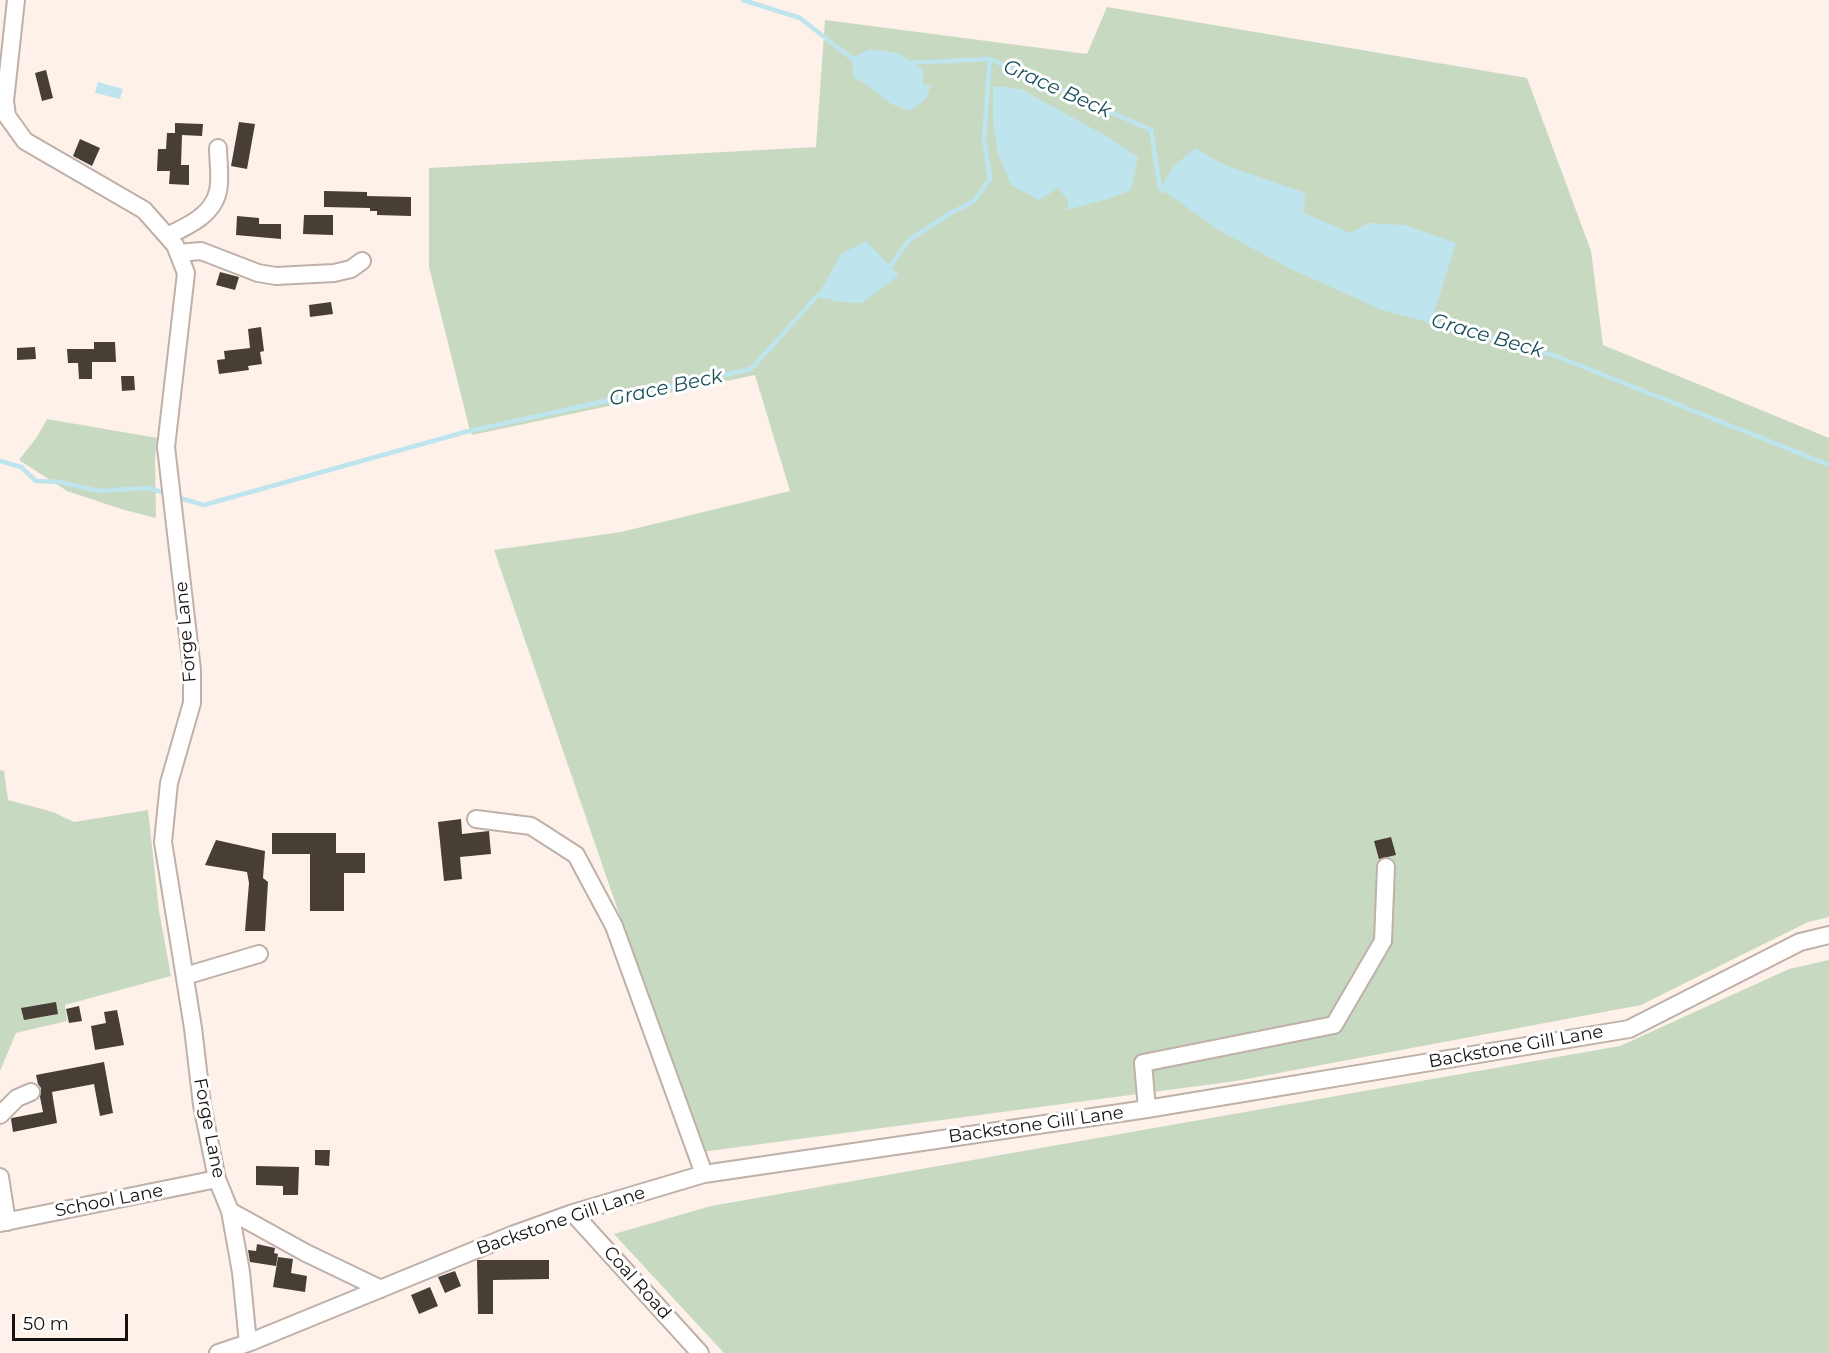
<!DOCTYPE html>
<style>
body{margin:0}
#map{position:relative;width:1829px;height:1353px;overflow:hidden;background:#fdf1ea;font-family:Montserrat,sans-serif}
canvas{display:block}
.scale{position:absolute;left:12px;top:1314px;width:116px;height:27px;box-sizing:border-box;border:3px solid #16110e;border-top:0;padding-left:8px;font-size:18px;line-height:21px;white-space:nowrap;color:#16110e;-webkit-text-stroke:4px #fff;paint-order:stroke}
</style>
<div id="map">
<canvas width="1829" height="1353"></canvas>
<div class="scale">50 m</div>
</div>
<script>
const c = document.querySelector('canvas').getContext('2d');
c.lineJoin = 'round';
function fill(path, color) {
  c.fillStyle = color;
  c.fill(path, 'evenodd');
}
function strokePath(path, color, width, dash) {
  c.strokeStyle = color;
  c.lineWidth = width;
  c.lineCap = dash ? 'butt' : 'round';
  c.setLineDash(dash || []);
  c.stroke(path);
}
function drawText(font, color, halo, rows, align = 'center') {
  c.font = font + ' Montserrat,sans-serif';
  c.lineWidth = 6;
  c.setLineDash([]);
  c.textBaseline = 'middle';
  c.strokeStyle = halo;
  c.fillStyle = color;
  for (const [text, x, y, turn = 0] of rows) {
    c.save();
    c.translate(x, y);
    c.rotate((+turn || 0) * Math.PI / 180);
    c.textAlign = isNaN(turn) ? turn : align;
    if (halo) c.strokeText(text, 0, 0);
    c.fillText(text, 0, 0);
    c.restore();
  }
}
fill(new Path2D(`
 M1107 7 1527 78 1591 251 1603 345 1829 438V917L1808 922 1641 1005 1236 1081 701 1152 494 550 621 532 790 491 755 375 472 435 469 427 429 267V168L816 147 825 20 1087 54Z
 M47 419 157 438 155 460 156 518 121 509 67 491 19 460 37 437Z
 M0 770 4 771 8 800 53 812 74 822 148 810 159 911 171 976 65 1005 67 1021 16 1033 0 1071Z
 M1829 960V1353H724L614 1234 711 1206 1620 1046 1789 969Z`), '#c8d9c2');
fill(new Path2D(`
 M870 49 897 53 923 69V84L931 86 925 100 910 111 891 104 863 82 854 78 851 58Z
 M98 82 123 89 120 99 95 93Z
 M993 86 1021 89 1108 137 1138 157 1131 190 1111 198 1067 210 1068 200 1058 188 1039 200 1011 185 998 154 993 122Z
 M1195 148 1225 165 1305 193 1304 213 1350 233 1368 223 1405 225 1456 243 1431 323 1382 310 1289 268 1220 231 1160 188 1173 167Z
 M866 241 899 275 862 303 841 302 819 297 818 295 841 254Z`), '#bee4ed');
strokePath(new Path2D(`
 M743 0 800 18 851 58 856 59
 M906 63 990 59 1151 130 1160 188 1165 191
 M888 267 891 265 909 240 949 214 974 201 990 179 984 139 990 59
 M1428 321 1556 356 1829 465
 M0 461 21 467 36 481 60 482 98 491 148 488 168 494
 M176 497 204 505 465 432 751 369 818 295 821 293`), '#bee4ed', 4.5);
fill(new Path2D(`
 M46 70 53 98 42 101 35 73Z
 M239 122 255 124 247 169 231 166Z
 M175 123 203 124 202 136 182 135 181 165H189V185L169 184 170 171H157L158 149H166L167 133H175Z
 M80 139 100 148 92 166 73 156Z
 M324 191 367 192V196L411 197V216L377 215V211H370V208L324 207Z
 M304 215H333V235L303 234Z
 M237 216 259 218V224H281V239L236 235Z
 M220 272 239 277 235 290 216 285Z
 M331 302 333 314 310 317 309 305Z
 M261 327 264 351 260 352 262 364 248 366 249 370 219 374 217 360 225 359 224 351 250 348 248 329Z
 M94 342H115L116 362H92V379H79L78 363H68L67 349H94Z
 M35 347 36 359 17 360V348Z
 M121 376H134L135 390 122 391Z
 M461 819 462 834 489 831 491 854 460 857 462 879 444 881 438 822Z
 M272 833H336V853H365V873H344V911H310V854H272Z
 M1391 837 1396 855 1379 859 1374 841Z
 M216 840 265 851 263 878 268 882 265 931H245L249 883 247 872 205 865Z
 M56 1002 58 1014 24 1020 21 1008Z
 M79 1006 82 1021 69 1023 66 1009Z
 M117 1010 124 1045 95 1050 91 1026 106 1023 104 1012Z
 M104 1062 113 1113 100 1116 94 1084 52 1092 57 1123 13 1132 11 1119 12 1118 43 1112 40 1097 41 1088 38 1084 36 1075Z
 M315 1150H330L329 1166 315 1165Z
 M256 1166 299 1167 298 1195H283V1186L256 1185Z
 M257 1244 275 1248 274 1253 278 1254 276 1266 250 1262 248 1250 256 1251Z
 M278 1257 293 1259 291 1273 307 1276 305 1292 273 1287Z
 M477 1260H549V1279L493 1280V1314H478Z
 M455 1271 461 1286 445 1293 438 1277Z
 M430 1287 438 1306 419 1314 411 1295Z`), '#473e35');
const minor = new Path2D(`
 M16 0 5 101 7 116 25 141 144 210 175 245 186 273 166 447 192 670V703L169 783 163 842 193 1028 202 1105 217 1179 230 1211 241 1272 248 1343
 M167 236C188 226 213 215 218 191 221 178 218 161 218 148
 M179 253 201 251 258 273 276 276 334 273 351 269 362 261
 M476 819 531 826 576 855 614 926 704 1174
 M185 976 259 954
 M1147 1109 1143 1063 1334 1025 1383 941 1386 867
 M0 1115 17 1098 31 1092
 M0 1177 7 1222
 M230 1211 306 1253 381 1289
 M573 1213 700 1353
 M0 1223 217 1179
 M218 1353 248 1343 512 1235 573 1213 704 1174 1147 1109 1629 1029 1800 942 1829 935`);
strokePath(minor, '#bfb0a8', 20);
strokePath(minor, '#fff', 16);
drawText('18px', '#16110e', '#fff', [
 ["Forge Lane",186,632,-95],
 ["Backstone Gill Lane",1516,1047,-10],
 ["Backstone Gill Lane",1036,1125,-8],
 ["Forge Lane",209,1128,79],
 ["School Lane",109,1201,-11],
 ["Backstone Gill Lane",561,1221,-19],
 ["Coal Road",637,1283,48]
]);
drawText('italic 20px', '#194f59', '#fff', [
 ["Grace Beck",1057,89,24],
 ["Grace Beck",1487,336,16],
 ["Grace Beck",666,388,-12]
]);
</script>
